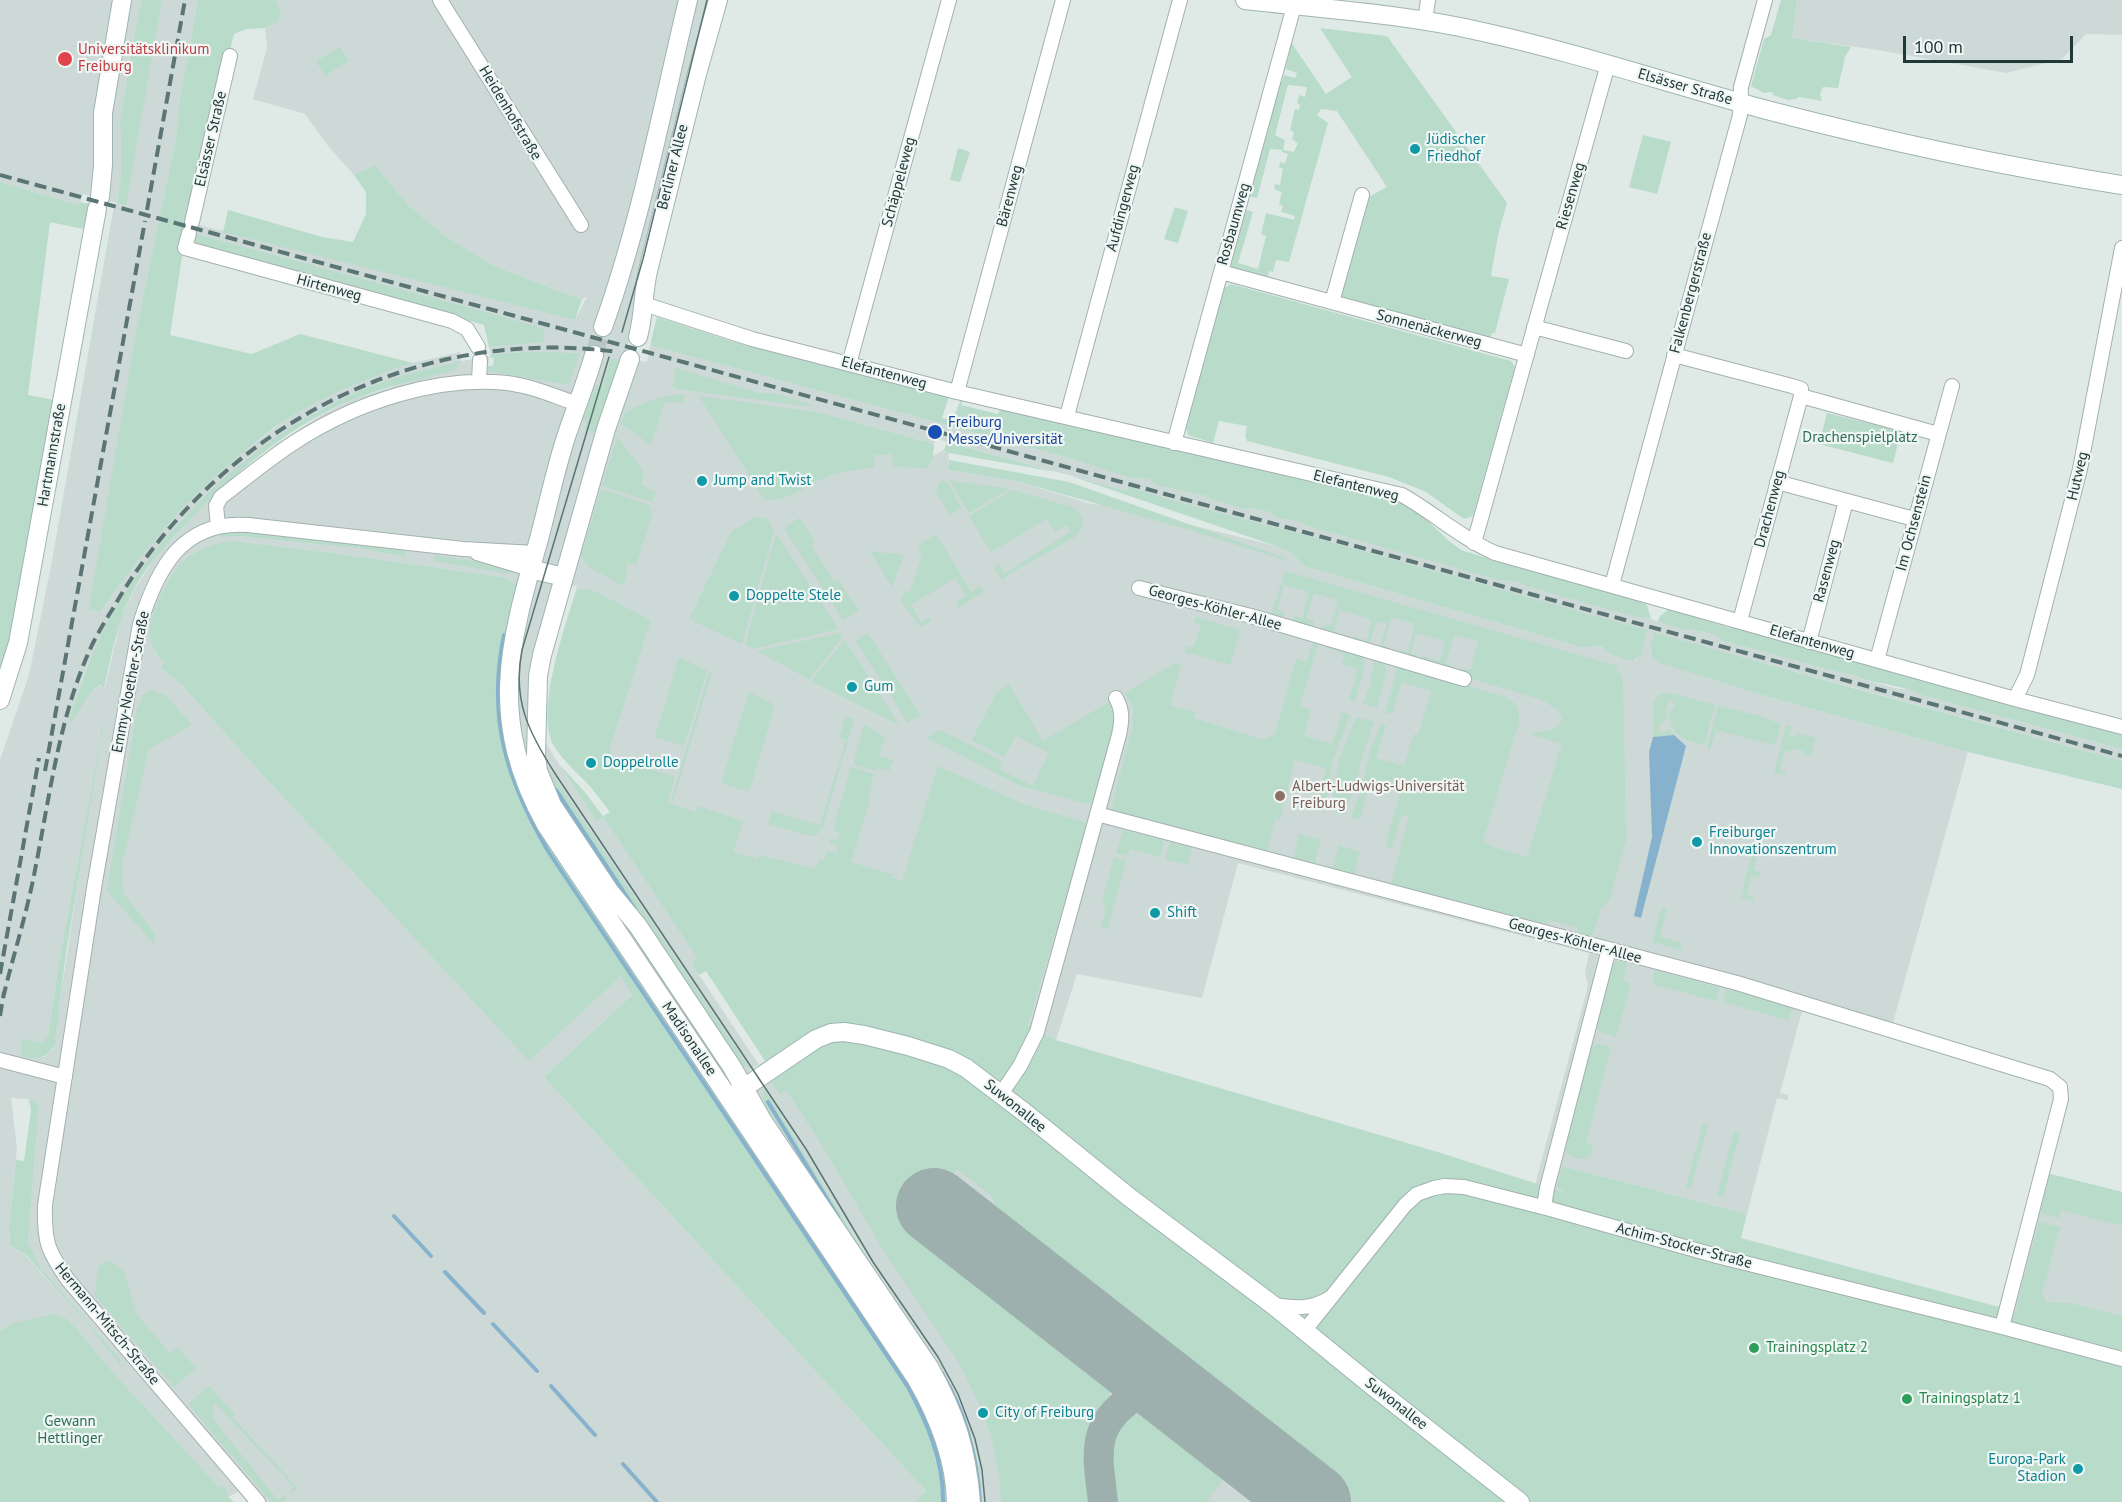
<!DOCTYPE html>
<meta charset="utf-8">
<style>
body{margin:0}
#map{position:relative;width:2122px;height:1502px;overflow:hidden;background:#dfeae7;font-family:"PT Sans",sans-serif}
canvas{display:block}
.scale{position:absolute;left:1903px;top:36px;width:170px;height:27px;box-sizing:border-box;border:3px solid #203938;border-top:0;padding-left:8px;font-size:18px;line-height:21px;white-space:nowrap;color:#203938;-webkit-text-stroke:4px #eff6f4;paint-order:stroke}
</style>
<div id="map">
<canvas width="2122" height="1502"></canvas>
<div class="scale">100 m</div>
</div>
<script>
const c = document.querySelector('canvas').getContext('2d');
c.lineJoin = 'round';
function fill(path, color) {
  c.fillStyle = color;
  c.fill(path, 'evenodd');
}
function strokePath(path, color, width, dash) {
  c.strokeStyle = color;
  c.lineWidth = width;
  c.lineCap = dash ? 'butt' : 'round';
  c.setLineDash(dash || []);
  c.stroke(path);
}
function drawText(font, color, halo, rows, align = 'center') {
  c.font = font + ' "PT Sans",sans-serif';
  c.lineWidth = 4.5;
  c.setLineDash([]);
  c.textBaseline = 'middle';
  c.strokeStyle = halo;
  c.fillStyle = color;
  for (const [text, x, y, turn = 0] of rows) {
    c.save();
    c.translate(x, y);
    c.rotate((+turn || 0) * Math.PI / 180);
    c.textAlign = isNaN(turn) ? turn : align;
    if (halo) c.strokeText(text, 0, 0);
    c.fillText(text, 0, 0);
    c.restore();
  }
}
fill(new Path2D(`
 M0 0H141L120 118 121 174 117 203 125 206 162 0H198L180 98 176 138 136 331 101 611 147 547 196 492 217 473 282 422 327 396 372 376 413 363 460 352 461 361 489 357 488 366 569 385 579 354 525 352 496 354 491 357 489 347 502 346 468 307 197 234 199 225 575 320 587 297 582 299 558 291 490 264 444 235 409 206 375 165 354 175 328 146 305 114 253 99 267 48 265 28 278 22 281 13 276 0H711L636 320 623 358 647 362 651 341 653 346 1066 457 1131 478 1149 479 1156 485 1206 496 1215 501 1245 509 1252 508 1269 512 1276 517 1301 522 1307 526 1499 579 1516 581 1525 586 1672 625 1681 629H1692L1715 635 1724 641 1838 672H1845L1862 679 1894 688 1912 690 1921 695 2122 749V761L1654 633 1650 653 1773 698 1968 752 1889 1037 1802 1011 1780 1093 1788 1095V1100L1777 1098 1747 1214 1565 1167 1559 1188 1568 1193 1535 1185 1588 986 1585 973 1589 953 1238 863 1202 998 1077 974 1056 1040 623 820 575 594 577 585 573 586 569 590 548 669 541 734 548 747 596 821 603 817 697 958 691 963 759 1065 750 1069 764 1088 770 1080 810 1072 1488 1502H982L978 1462 974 1442 963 1411 950 1382 872 1264 765 1090 833 1216 964 1431 514 771 520 586 502 577 332 553 233 541 208 547 198 551 177 568 165 587 156 608 150 635 156 654 164 662 161 668 183 686 247 758 529 1060 621 976 633 994 544 1077 926 1491 916 1502H247L238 1492 228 1497 118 1378 68 1319 53 1314 4 1328 0 1331V760L29 675 52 561 113 211 117 203 83 194 79 205 0 182ZM408 382 354 399 325 413 276 444 215 494 157 555 134 590 121 618 105 687 102 684 90 693 69 720 84 674 101 635 131 584 181 520 245 462 314 413 349 395 378 384ZM756 405 822 413 934 444 936 439 1127 491 1129 486 1157 496 1316 538 1647 631 1637 659 1633 661 1615 656 1609 650 1592 645 1584 648 1304 566 1293 554 1276 546 1110 505 1091 504 1016 481 948 470 949 453 944 450 933 456ZM236 530 366 544 404 551 406 554 404 557 364 549 238 536H223ZM99 727 103 731 88 813 53 1049 45 1057 20 1055 42 1043 48 1036 59 962 101 736ZM11 1098 29 1099 39 1105 28 1243 32 1253 40 1267 121 1360 120 1364 90 1327 26 1256 10 1245 9 1226 17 1148Z
 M1797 0H2122V35L2086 34 2062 59 2006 73 1878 50 1792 38Z
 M2038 1171 2122 1192V1339L2001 1308Z`), '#cdd9d7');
fill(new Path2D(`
 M141 0H162L126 206 117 203 121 174 120 118Z
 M198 0H276L281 13 278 22 265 28 247 29 234 34 186 231 170 335 252 354 300 334 413 363C367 377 324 396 284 421 272 428 262 437 251 446 190 493 145 548 101 611L89 609 136 331 176 138 180 98Z
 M1781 0H1797L1792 38 1851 47 1845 57 1838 88 1823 87 1820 94 1822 101 1799 97 1796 99 1788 100 1773 95 1772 92 1764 93 1751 86 1764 39 1771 35Z
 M1320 28 1387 36 1507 203 1498 235 1491 276 1509 279 1495 333H1492L1490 340 1343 299 1341 292 1367 198 1387 187 1337 111 1321 109 1317 115 1328 123 1289 262 1276 260 1273 272 1269 271 1268 276 1275 279 1274 282 1229 269 1246 210 1253 212 1238 263 1258 269 1266 236 1261 234 1266 213 1294 220 1295 216 1281 212 1283 206 1279 204 1282 192 1274 189 1275 184 1280 185 1283 169 1279 167 1280 162 1285 163 1288 154 1282 152V150L1270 149 1257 198 1248 196 1278 82H1282L1284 75 1295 78 1297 73 1286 69 1291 42 1326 94 1352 77ZM1288 85 1307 87 1305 97 1299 95 1297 103 1300 105 1299 110 1295 109 1290 130 1294 132 1292 139 1298 143 1294 152 1283 150 1285 140 1275 135Z
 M340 47 349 61 325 76 316 61Z
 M1643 135 1671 142 1657 194 1629 187Z
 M958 148 970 152 960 182 950 180Z
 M375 165 409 206 444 235 490 264 558 291 582 299 575 320 223 232 228 210 322 237 353 242 366 214V192L354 175Z
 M0 182 79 205 80 202 89 204 83 229 50 222 28 395 59 401 0 687Z
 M1175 207 1188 211 1178 243 1164 239Z
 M193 233 468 307 545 329 543 342 489 347 484 325 196 245Z
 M1231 284 1511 361 1515 367 1473 516 1464 519 1426 492 1389 477 1247 441 1245 436 1247 426 1219 421 1213 443 1188 435 1186 428 1224 288Z
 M657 317 731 341 949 396 942 418 952 421 961 399H963L961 405 998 414 1000 408 1385 496 1416 510 1449 541 1461 550 1496 561 1628 595 1647 605 1651 619 1633 616 1525 586 1516 581 1500 580 1307 526 1301 522 1275 517 1269 512 1252 508 1245 509 1215 501 1206 496 1156 485 1149 479 1131 478 1118 474 1066 457 653 346 651 341Z
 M525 352 580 353 569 385 488 371V366H493L494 358 489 357 495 354Z
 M611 358 623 360 602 424 598 423 595 432 585 430 587 420 583 419 596 385 603 386Z
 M461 361 455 370C422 379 387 386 354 399 294 423 241 467 196 514 173 538 148 562 133 591 117 621 112 655 104 687L101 684 90 693 71 722 69 720C78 692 88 663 101 635 149 538 249 441 348 396 384 379 423 370 461 361Z
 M676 368 759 393H774L812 405V407L677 389 673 386Z
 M685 394 683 402H665L651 445 621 424 625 413C643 402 664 395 685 394Z
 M699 396 822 413 934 444 933 456 928 468 893 467 892 454 874 455V467C858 470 842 471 826 477 806 485 786 504 764 499Z
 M1827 413 1901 431 1893 463 1819 444Z
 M617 437C625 448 639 463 644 474L641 484 656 493 652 502 602 486Z
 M947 442 1056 472 949 453 944 450Z
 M949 460 1069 482 1285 558 1287 561 1193 531 1016 481 948 470Z
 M1071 476 1127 491 1129 486 1157 496 1316 538 1853 688 2122 761V789L1968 752 1773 698 1660 663C1647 654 1650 647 1654 633L1647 631 1641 655 1633 661C1628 660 1623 659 1618 657 1605 652 1602 641 1584 648L1304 566 1293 554 1276 546Z
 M949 480 1009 489 969 513Z
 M943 481H946L962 508 950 515 936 492 939 483Z
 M601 489 650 505 649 510 653 511 636 565 628 563 625 571 628 572 623 586 589 567 581 556Z
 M1012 490 1072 507 1082 516C1083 525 1081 530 1075 537L1011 573 1002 580 994 567 999 564 1004 573 1028 559 1071 531 1067 525 1055 532 1047 519 991 552 969 516Z
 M758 516 761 520 766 517 774 530 742 644 689 619 732 531Z
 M799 518 815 542 811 545 835 582 838 580 859 611 843 620 784 528Z
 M236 530 366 544 405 551 406 554 404 557 364 549 238 536 223 537 221 535 222 532Z
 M776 533 838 629 753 649 745 645Z
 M936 534 971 592 980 586 984 592 959 607 956 602 966 596 955 578 911 605 921 623 929 618 932 622 920 627 901 601 905 591 910 592 922 555 918 553 921 543Z
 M233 541 332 553 502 577 520 586 507 741 922 1402 943 1459 948 1502H916L926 1491 544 1077 632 995 621 976 529 1061 247 758 183 686 161 668 164 662C157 657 150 643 150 634 150 612 169 573 186 559 200 548 216 543 233 541Z
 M870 551 904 555 892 587Z
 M435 555 473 561 510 570 509 574 434 561Z
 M1285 571 1617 666 1616 669 1622 675 1623 680 1626 839 1610 899 1601 909 1592 936 1577 935 1578 928 1549 920 1545 925 1391 885 1409 817 1402 815 1392 849 1385 847 1401 789 1371 780 1360 819 1351 817 1363 783 1370 751 1381 724 1386 726 1376 758 1404 766 1414 734 1418 735 1431 691 1402 682 1392 714 1385 712 1398 665 1505 697C1518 704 1520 708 1519 722L1483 841 1494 847 1527 857 1562 744 1529 734 1549 730 1559 726 1562 719 1558 710 1542 700 1460 675 1463 668 1471 669 1478 641 1454 635 1446 663 1452 665 1451 672 1420 663 1422 656 1440 661 1445 641 1416 633 1411 653 1417 655 1416 660 1399 655 1401 650 1408 651 1415 624 1392 617 1383 646 1390 648 1389 652 1379 649 1387 624 1376 621 1369 646 1352 641 1353 637 1367 640 1372 620 1340 610 1334 631 1337 632 1336 637 1322 632 1324 625 1331 626 1338 600 1314 593 1306 618 1314 621 1311 630 1291 625 1294 616 1302 618 1309 592 1284 585 1277 609 1284 612 1281 622 1270 619Z
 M580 589 592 590 651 620 609 750 616 760 675 776 668 803 696 812 698 806 743 821 733 852 757 859 759 855 816 869 819 860 824 861 827 851 836 853 838 846 829 843 830 838 838 840 840 833 833 830 851 767 874 774 868 796 871 797 851 862 893 875 892 878 902 881 938 766 1026 805 1084 822 1087 827 1084 835 1028 1025 1056 1040 1441 1153 1559 1191 1564 1192 1557 1186 1562 1168 1565 1167 1747 1214 1741 1238 2018 1312 2016 1308 2039 1222 2060 1227 2042 1293 2046 1302 2069 1303 2122 1316V1502H1354L1005 1229 992 1196 957 1169 915 1224 1100 1369 1108 1385 1110 1394 1105 1413 1094 1435 1092 1454 1099 1502H1001L999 1475 991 1436 983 1413 961 1366 885 1253 822 1145 786 1090 780 1094 759 1065 765 1061 706 971 699 975 691 963 697 958 603 817 596 821 560 765 583 790 603 816 610 812C602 802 594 790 584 780 573 769 562 759 554 746 535 711 564 630 575 594Z
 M1669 609 1730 628 1738 626 2122 735V749L1921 695C1905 686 1887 685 1870 681 1858 678 1850 672 1838 672L1724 641 1715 635 1692 629H1681L1658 621 1660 616Z
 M1196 617 1240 630 1230 665 1185 652 1187 646 1194 647 1201 625 1194 622Z
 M840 633 843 637 809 679 757 651Z
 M868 633 920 715 908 723 856 641Z
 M845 640 899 725 811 681Z
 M1313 643 1318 644 1300 706 1311 710 1304 736 1332 744 1342 712 1350 715 1332 762 1325 810 1315 807 1326 768 1295 760 1280 819H1275L1267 851 1111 810 1133 725V707L1125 693 1175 663 1181 664 1170 706 1195 712 1194 718 1263 740 1275 734 1296 659 1307 662Z
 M1325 644 1362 655 1364 668 1355 702 1349 700 1358 669 1342 664 1345 654 1324 647Z
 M679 657 707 671 684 746 655 737Z
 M1374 659 1384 661 1386 674 1377 708 1363 704 1370 685Z
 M709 672 712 673 673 801H671Z
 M1009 684 1043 741 1111 701C1124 724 1103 773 1096 798L1092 802 1087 804 1021 786 927 738 940 730 1002 761 999 769 1033 786 1049 753 1016 736 1004 757 972 740 996 693Z
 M151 690 166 695 192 725 149 749 122 865 123 893 155 934 154 944 107 891 137 709 144 694Z
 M749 692 775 705 749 792 721 783Z
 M1671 693 1715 705 1704 745C1683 739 1674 738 1669 715L1675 705 1670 699 1665 712 1667 718 1659 726 1661 734 1669 729 1674 735 1653 737 1654 702 1660 694Z
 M1718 706 1756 715 1781 724 1775 745 1716 730 1710 750 1707 749Z
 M846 716 854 720 823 827C819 832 817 836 810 836L768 824 772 811 820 825 846 740 839 737Z
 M1356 717 1374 722 1361 760 1356 782 1344 815 1331 811 1339 760Z
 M864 724 885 737 879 756 893 760 889 771 877 768 876 771 853 764Z
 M99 725 103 730 66 953 55 1043C49 1059 34 1061 20 1055L22 1053 21 1039 41 1043 48 1036 59 962 101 736Z
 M1786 725 1792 726 1789 735 1797 737 1798 733 1816 738 1811 756 1803 754 1804 751 1793 748 1792 752 1785 750 1780 770 1786 772 1785 775 1774 773Z
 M543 761 749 1068 739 1064 566 818Z
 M1123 830 1164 841 1160 857 1130 849 1128 856 1116 853Z
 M1299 834 1321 840 1314 864 1293 859Z
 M1170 842 1192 848 1188 865 1165 859Z
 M1339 845 1360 852 1354 875 1332 870Z
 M1754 845 1767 848 1765 852 1758 851 1753 870 1760 872 1759 877 1751 875 1747 895 1754 897 1753 901 1741 898Z
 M1114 857 1126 860 1108 929 1101 927 1106 909 1102 901Z
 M1662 907 1667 909 1660 937 1682 943 1681 950 1652 942Z
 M1621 961 1627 963 1623 981 1631 984 1616 1037 1599 1031 1595 1023 1611 966 1615 962Z
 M1655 970 1720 988 1716 1001 1652 984Z
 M1726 989 1792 1007 1788 1020 1723 1002Z
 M1598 1044 1611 1047 1586 1143 1593 1145 1591 1155 1586 1159C1574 1158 1565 1156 1563 1144L1588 1051 1591 1047Z
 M764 1089C801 1146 835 1206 871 1263 920 1340 981 1405 982 1502H977L833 1216 804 1163 765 1105 763 1100Z
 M29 1099 39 1105 28 1243 40 1267 121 1360 120 1365 90 1327 27 1256 10 1245 9 1226 16 1160 24 1161 31 1110Z
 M1703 1123 1708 1125 1691 1189 1686 1187Z
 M1734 1131 1740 1133 1723 1197 1717 1196Z
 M2050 1174 2122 1192V1226L2061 1210 2059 1218 2040 1213Z
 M109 1260 124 1271 136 1313 170 1354 177 1347 196 1368 174 1387 95 1296 98 1267Z
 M53 1314 68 1319 118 1378 219 1487H225L228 1497 234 1502H0V1331L11 1324Z
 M209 1386 235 1414 232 1417 296 1486 297 1488 291 1493 290 1492 294 1487 214 1402 213 1418 224 1433 276 1498 280 1499 284 1495 286 1498 282 1502H271L188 1404Z
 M1137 1411H1152L1230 1471 1206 1502H1112C1106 1461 1090 1431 1137 1411Z`), '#b8dbca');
fill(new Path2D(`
 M1674 735 1686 746 1641 918 1634 916 1652 837 1649 752 1653 737Z`), '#87b2ce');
strokePath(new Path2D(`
 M504 635C487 718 506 779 548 851L908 1387C927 1422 944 1461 943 1502
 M556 790 635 909
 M768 1102 838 1217
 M394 1216 431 1256
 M445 1272 484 1313
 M493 1324 537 1371
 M942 1373C966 1413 977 1456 980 1502
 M551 1386 595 1435
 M623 1464 657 1502`), '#87b2ce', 4);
strokePath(new Path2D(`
 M1103 1502C1098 1457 1089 1427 1132 1398 1145 1389 1155 1385 1170 1390`), '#9db0ae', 30);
strokePath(new Path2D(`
 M934 1206 1313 1502`), '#9db0ae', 76);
strokePath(new Path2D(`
 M594 355 603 327`), '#b9c7c4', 18, [18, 9]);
const street = new Path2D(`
 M440 0 581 225
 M1425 21 1428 0
 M192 222 230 56
 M189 233 185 248 452 321 467 329 478 347
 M1221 272 1527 355
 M1332 302 1362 195
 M644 304 752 339 957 392 1402 495C1434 513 1461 538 1495 553L2015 699 2122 727
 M1534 327 1626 351
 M1674 355 1792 386 1801 389V396L1938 434
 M849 364 949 0
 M479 382 480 360
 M957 392 1063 0
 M1067 416 1180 0
 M1174 443 1294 6
 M1777 482 1914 519
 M218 526 216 506 221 497C246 478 271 457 298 440 358 402 436 376 507 383 532 386 554 396 577 404
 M1474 543 1608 64
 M477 553 530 569
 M1612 585 1740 115 1741 87 1765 0
 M1139 588 1251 616 1464 679
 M1740 621 1801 396
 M1809 642 1846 501
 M1877 660 1952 386
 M2015 699 2027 675 2080 469 2122 248
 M1097 814 1737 983 2050 1079 2060 1087 2061 1099 2002 1327
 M0 1060 65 1077
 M1001 1094 1020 1066 1037 1032 1119 735C1122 720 1123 711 1116 698
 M1544 1207 1547 1188 1609 949
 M1274 1305C1295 1308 1311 1310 1330 1298
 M1305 1330 1405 1205 1417 1194 1434 1188 1445 1186 1464 1187 1550 1209 1717 1256 2002 1327 2122 1359
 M258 1502 68 1280C47 1250 44 1241 45 1205L94 888 140 624C157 569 182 520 248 525L463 549 535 553`);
const secondary = new Path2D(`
 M1245 0C1324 9 1405 14 1483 32 1578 53 1670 84 1763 109 1881 140 2001 166 2122 185
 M100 197 103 165V113L122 0
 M603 327C641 221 662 109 688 0
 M638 337C644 315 643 293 648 271L697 74 718 0
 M594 355C586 383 575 410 566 437 555 471 548 505 539 539 508 648 488 720 546 825L916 1378C938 1416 955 1457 956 1502
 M630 359 606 429 542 655 538 676 536 756 538 771 552 805 610 892 638 926 732 1067 762 1120 929 1367C955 1413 967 1449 971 1502
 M530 569 564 577
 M0 700 18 643 97 209
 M735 1094 816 1039 831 1033 844 1032 864 1035 908 1046 949 1059 966 1068 1024 1112 1129 1197 1273 1305 1370 1384 1520 1502`);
strokePath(street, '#a2b1af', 16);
strokePath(secondary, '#9eb5b2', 20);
strokePath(street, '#fff', 14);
strokePath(secondary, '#fff', 18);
strokePath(new Path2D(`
 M622 332 643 259 707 0
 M609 357 522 650C512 701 529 733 556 775L806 1149 873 1262 938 1357 958 1394 975 1439 982 1470 985 1502`), '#5b7574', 1.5);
strokePath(new Path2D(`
 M0 175 2122 756
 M147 210 185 0
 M45 771 145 221
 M0 974 39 758
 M3 998C13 956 27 913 35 870 50 795 59 716 92 645 98 633 105 621 112 610 214 431 412 324 618 352
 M0 1016 4 992`), '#5b7574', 4, [12, 6]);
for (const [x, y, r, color] of [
 [65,59,8,"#e0444e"],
 [1415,149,6,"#0f9aa8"],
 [935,432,8,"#1a4fb4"],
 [702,481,6,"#0f9aa8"],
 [734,596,6,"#0f9aa8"],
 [852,687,6,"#0f9aa8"],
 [591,763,6,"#0f9aa8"],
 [1280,796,6,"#8d6e63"],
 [1697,842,6,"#0f9aa8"],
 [1155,913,6,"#0f9aa8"],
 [1754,1348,6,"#2e9e5b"],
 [1907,1399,6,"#2e9e5b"],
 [983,1413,6,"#0f9aa8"],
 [2078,1469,6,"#0f9aa8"]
]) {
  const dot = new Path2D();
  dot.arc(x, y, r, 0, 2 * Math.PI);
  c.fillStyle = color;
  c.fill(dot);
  strokePath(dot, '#eff6f4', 2);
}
drawText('15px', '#be3a42', '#eff6f4', [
 ["Universitätsklinikum",78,50],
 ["Freiburg",78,67]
], 'left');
drawText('15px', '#203938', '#eff6f4', [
 ["Elsässer Straße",1685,87,16],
 ["Heidenhofstraße",510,113,59],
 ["Elsässer Straße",211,139,-77],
 ["Berliner Allee",673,167,-76],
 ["Schäppeleweg",899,182,-75],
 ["Bärenweg",1010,196,-75],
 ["Riesenweg",1571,196,-74],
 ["Aufdingerweg",1123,208,-75],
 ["Rosbaumweg",1234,224,-74],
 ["Hirtenweg",329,288,15],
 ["Falkenbergerstraße",1691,293,-75],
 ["Sonnenäckerweg",1429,329,15],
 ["Elefantenweg",884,373,15],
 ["Hartmannstraße",52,455,-80],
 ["Hutweg",2078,476,-77],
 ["Elefantenweg",1356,486,14],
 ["Drachenweg",1770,509,-75],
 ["Im Ochsenstein",1914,523,-75],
 ["Rasenweg",1827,571,-75],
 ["Georges-Köhler-Allee",1215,608,15],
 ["Elefantenweg",1812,642,16],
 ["Emmy-Noether-Straße",131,682,-79],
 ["Georges-Köhler-Allee",1575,941,15],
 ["Madisonallee",689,1039,56],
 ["Suwonallee",1015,1106,39],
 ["Achim-Stocker-Straße",1684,1246,15],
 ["Hermann-Mitsch-Straße",107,1324,50],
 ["Suwonallee",1396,1404,38]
]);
drawText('15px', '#0d838f', '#eff6f4', [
 ["Jüdischer",1427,140],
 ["Friedhof",1427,157],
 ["Jump and Twist",714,481],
 ["Doppelte Stele",746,596],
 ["Gum",864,687],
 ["Doppelrolle",603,763],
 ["Freiburger",1709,833],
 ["Innovationszentrum",1709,850],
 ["Shift",1167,913],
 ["City of Freiburg",995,1413],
 ["Europa-Park",2066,1460,"right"],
 ["Stadion",2066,1477,"right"]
], 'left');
drawText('15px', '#164399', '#eff6f4', [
 ["Freiburg",948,423],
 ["Messe/Universität",948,440]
], 'left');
drawText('15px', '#2c6e56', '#eff6f4', [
 ["Drachenspielplatz",1860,438],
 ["Gewann",70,1422],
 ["Hettlinger",70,1439]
]);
drawText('15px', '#785e54', '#eff6f4', [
 ["Albert-Ludwigs-Universität",1292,787],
 ["Freiburg",1292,804]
], 'left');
drawText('15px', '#27864d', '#eff6f4', [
 ["Trainingsplatz 2",1766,1348],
 ["Trainingsplatz 1",1919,1399]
], 'left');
</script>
